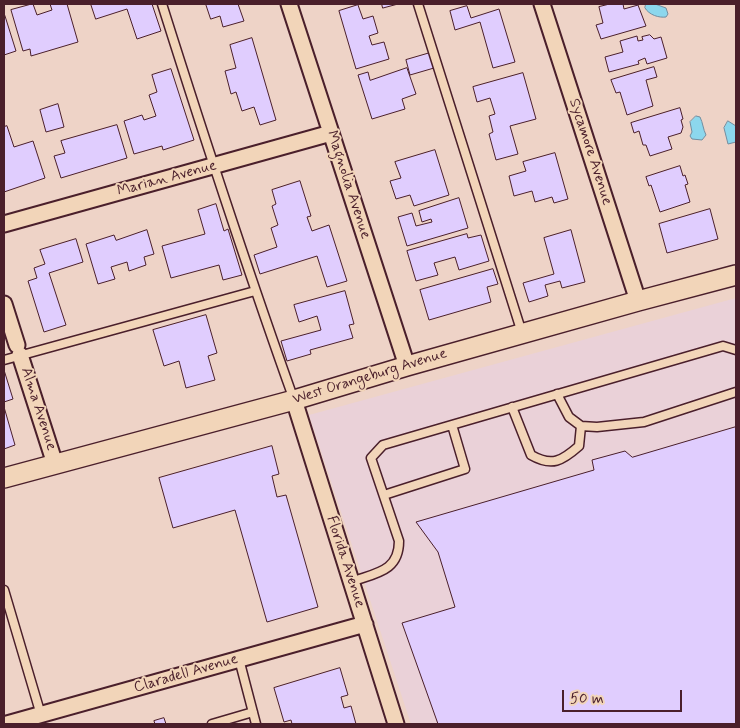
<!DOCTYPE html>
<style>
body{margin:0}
#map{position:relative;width:740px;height:728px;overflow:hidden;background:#eed3c7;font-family:Mynerve,sans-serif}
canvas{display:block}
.frame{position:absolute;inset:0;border:5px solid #4a1f2b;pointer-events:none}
.scale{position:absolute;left:562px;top:690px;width:120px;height:22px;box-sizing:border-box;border:2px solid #4a1f2b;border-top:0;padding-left:6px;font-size:15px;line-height:18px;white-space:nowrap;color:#4a1f2b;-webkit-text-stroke:4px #f2d5b9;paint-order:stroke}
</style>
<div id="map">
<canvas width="740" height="728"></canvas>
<div class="frame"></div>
<div class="scale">50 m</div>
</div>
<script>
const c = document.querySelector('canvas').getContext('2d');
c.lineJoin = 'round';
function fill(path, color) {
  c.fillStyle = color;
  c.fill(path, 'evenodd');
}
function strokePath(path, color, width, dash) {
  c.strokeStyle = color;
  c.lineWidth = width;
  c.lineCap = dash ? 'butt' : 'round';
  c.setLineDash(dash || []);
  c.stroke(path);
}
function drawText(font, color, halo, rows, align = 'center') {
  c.font = font + ' Mynerve,sans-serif';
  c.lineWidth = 4;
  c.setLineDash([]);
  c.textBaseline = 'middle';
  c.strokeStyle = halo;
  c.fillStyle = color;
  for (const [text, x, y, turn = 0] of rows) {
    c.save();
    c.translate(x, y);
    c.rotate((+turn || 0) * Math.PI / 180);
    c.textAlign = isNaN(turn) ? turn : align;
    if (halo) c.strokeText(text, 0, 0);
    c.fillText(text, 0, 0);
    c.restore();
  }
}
fill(new Path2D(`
 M736 298V724H411L309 415Z`), '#ead1d8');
const water = new Path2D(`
 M646 4H655L666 8 668 14 666 17C659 18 649 15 645 8Z
 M696 116 700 117C703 123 703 129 706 135L702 140 692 139 690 136 692 132 690 122Z
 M728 121 736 126V142L728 144 724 128Z`);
fill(water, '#8cd7ed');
strokePath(water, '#728d9f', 1);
const building = new Path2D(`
 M33 4 37 15 52 10 50 4H67L78 42 31 56 30 49 23 51 11 10Z
 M91 4H152L161 31 137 39 127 9 96 19Z
 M206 4H238L244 21 223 27 220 16 211 19Z
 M382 4H398L383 8Z
 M610 4H623L624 9 638 5 646 26 601 39 596 25 603 23 599 7Z
 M358 5 363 19 373 16 378 33 369 36 372 45 384 42 389 59 356 69 339 11Z
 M467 6 471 18 499 9 515 62 493 68 480 22 455 30 450 11Z
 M5 16 16 51 4 55V17Z
 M650 35 654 39 661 37 667 58 647 64 645 58 638 61 639 64 609 72 605 57 623 52 620 41 637 36 638 41 643 40 642 37Z
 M252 38 276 120 260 125 254 107 242 111 236 92 231 94 225 71 236 68 230 45Z
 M430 53 434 68 410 75 406 60Z
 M654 67 657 77 646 80 653 106 627 115 620 92 616 93 611 80Z
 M407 68 416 94 402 99 405 109 372 119 358 75 368 72 370 80Z
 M171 69 194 140 163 150 162 146 134 154 124 121 142 115 144 120 156 116 149 95 157 92 152 75Z
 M523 73 536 119 510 126 518 154 496 160 489 134 493 132 489 116 495 114 490 98 477 102 473 87Z
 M58 104 64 127 46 132 40 110Z
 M680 108 683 119 681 120 683 127 681 133 668 137 672 149 650 156 646 145H643L639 131 634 133 631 123Z
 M117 125 127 158 61 178 54 156 65 153 61 141Z
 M7 126 14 147 33 141 45 178 4 192V127Z
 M435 150 449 195 414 206 410 195 396 199 390 181 401 178 395 162Z
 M555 153 568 199 554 203 552 197 535 202 532 191 514 196 509 176 526 171 523 162Z
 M680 166 683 176 685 175 688 184 685 185 690 202 660 212 651 185 649 186 646 177Z
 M300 181 311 216 307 217 312 231 329 225 347 281 327 287 317 256 260 274 254 255 277 247 271 228 278 225 272 206 276 204 272 190Z
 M459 198 468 228 407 246 398 217 412 213 416 226 432 222 431 219 422 222 419 211Z
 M216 204 224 231 228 229 242 275 223 280 219 265 171 278 162 246 205 234 198 210Z
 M710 209 718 239 667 253 659 224Z
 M147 230 154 254 144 257 146 265 129 271 127 262 111 267 115 279 98 284 86 244 114 235 116 240Z
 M571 230 585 282 562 288 560 281 545 285 548 296 529 302 523 283 554 274 544 238Z
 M467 234 468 238 481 235 489 261 459 270 455 257 434 263 438 275 416 281 407 251Z
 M76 239 83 262 49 273 66 325 44 332 28 281 37 278 34 268 45 264 40 250Z
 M493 269 498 284 487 287 491 302 429 320 420 290Z
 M345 291 354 324 349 325 353 338 310 350 311 354 287 361 281 341 321 330 317 316 299 322 294 305Z
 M206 315 217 353 208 356 215 380 186 388 179 361 164 366 153 330Z
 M4 370 13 399 4 402Z
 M4 407 15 445 4 449Z
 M736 427V724H438L402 623 455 607 438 552 416 522 594 470 592 460 625 451 632 457Z
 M272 446 279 474 272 476 277 497 286 495 318 607 267 622 235 510 173 528 159 478Z
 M340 668 348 695 341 697 344 708 351 706 356 724H292L291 720 284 722 274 688Z
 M164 718 166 724H155L154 721Z`);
fill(building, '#e0cdfe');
strokePath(building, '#4a1f2b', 1);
const service = new Path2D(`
 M162 4C204 137 247 269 294 400
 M418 4 522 333
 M4 360 255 291
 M557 394 569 417 581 426 597 427 644 422 736 392
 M512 407 531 455C552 467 562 461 579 446L581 426
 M384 495 465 469 452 425
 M351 582C375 573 399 572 399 541L371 458 383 445 723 346 736 350
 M4 590 41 715
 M239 659 256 724
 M212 724 253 712`);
const minor = new Path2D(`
 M289 4 407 366
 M542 4 638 301
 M4 224 331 133
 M4 304 17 345
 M20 355 55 464
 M294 400 396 724
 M7 724 365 624`);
const tertiary = new Path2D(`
 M4 478 294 400 407 366 638 301 736 275`);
strokePath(service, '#4a1f2b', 11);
strokePath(minor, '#4a1f2b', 19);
strokePath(tertiary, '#4a1f2b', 22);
strokePath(service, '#f2d5b9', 8);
strokePath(minor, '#f2d5b9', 15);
strokePath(tertiary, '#f2d5b9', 19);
drawText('15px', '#4a1f2b', '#f2d5b9', [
 ["Sycamore Avenue",590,152,72],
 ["Marian Avenue",167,179,-15],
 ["Magnolia Avenue",348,185,72],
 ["West Orangeburg Avenue",370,377,-17],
 ["Alma Avenue",38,409,72],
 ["Florida Avenue",345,562,72],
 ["Claradell Avenue",186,674,-16]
]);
</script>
